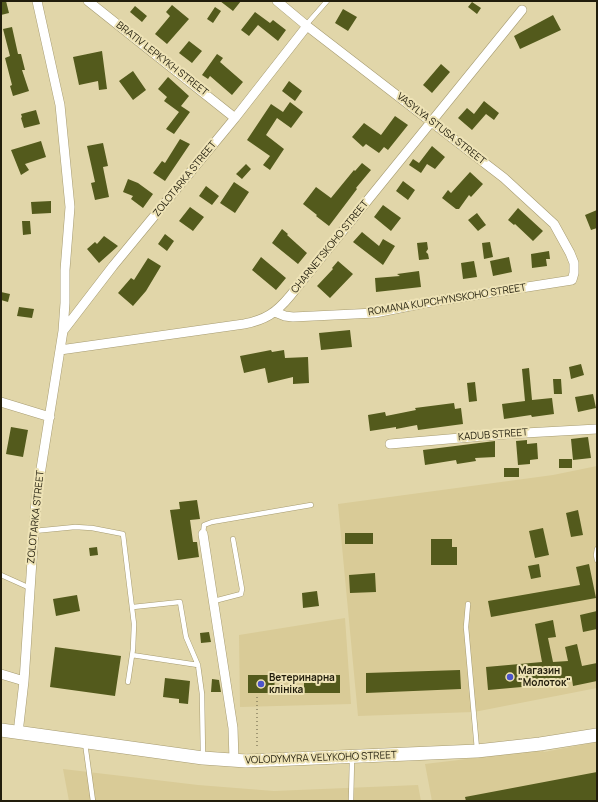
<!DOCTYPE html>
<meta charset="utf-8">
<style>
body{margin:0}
#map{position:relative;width:598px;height:802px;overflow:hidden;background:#e1d6a9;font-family:Manrope,sans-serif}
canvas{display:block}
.frame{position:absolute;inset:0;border:2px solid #211d0c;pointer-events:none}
</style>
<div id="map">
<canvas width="598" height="802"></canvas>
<div class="frame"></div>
</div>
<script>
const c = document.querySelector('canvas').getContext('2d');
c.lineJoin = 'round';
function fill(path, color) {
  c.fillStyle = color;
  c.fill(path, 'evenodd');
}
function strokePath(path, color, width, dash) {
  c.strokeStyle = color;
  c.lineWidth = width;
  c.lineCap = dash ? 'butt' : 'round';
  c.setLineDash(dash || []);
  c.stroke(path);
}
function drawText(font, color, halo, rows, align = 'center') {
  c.font = font + ' Manrope,sans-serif';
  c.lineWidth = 4;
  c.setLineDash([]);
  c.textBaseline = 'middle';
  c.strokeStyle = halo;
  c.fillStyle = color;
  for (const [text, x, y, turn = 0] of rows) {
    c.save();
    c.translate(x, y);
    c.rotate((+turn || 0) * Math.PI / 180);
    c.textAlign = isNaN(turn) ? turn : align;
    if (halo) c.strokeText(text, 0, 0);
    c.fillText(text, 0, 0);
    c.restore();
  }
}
fill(new Path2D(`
 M597 466V688L474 712 358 716 338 504 553 475Z
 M345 618 351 704 240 707 239 635Z
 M597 742V801H432L425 764 542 750 544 752Z
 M63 769 198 785 274 791 418 785 421 801H69Z`), '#d9cb97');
fill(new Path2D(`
 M1 1H6L9 13 1 15Z
 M220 1H241L233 11Z
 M472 2 481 8 477 14 468 7Z
 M172 5 189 19 167 44 155 34 170 16 166 12Z
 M135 6 147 16 142 22 130 12Z
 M215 7 221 11 213 23 207 19Z
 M343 9 357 17 348 31 335 23Z
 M255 12 270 23 273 20 286 30 278 41 258 25 249 36 241 30Z
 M553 15 561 30 520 49 514 36Z
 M12 27 18 54H21L25 70H22L29 91 13 96 10 86 12 85 5 58 10 56 3 29Z
 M189 41 202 51 192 63 179 53Z
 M102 51 107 89 99 90 98 81 79 85 73 57Z
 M217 54 223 58 220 62 243 82 232 95 210 76 208 79 202 75Z
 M441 64 450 72 432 93 423 85Z
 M133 71 146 90 133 100 119 81Z
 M168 77 189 96 181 106 190 112 174 134 166 129 179 112 164 101 167 97 158 89Z
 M289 81 302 91 295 101 282 91Z
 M484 101 499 113 494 120 486 114 472 130 458 118 467 108 474 114Z
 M290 102 303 112 291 128 277 118 266 135 284 149 270 170 263 165 270 156 247 140 271 104 283 112Z
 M36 110 40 124 24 128 21 118 22 117 21 114Z
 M395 116 408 125 388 150 384 147 379 153 366 144 363 147 352 137 364 123 381 135Z
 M180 139 190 144 165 181 153 173 162 161 165 163Z
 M41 141 46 157 25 164 29 170 21 175 11 150Z
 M103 143 108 166 103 167 109 197 95 200 91 183 95 182 87 146Z
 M432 146 445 157 435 169 427 164 421 173 409 165 413 159 419 163Z
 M362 163 371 170 356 188 357 189 329 226 316 216 317 215 303 204 316 187 331 198 354 170 355 171Z
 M246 164 251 169 242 179 236 174Z
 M470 172 483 184 471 197 469 195 459 209H456L442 198 448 190 451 193Z
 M128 179 138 183 153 194 143 208 131 199 133 196 123 192Z
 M403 181 415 190 408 200 396 191Z
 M234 182 249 192 235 213 220 203Z
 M206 186 219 196 212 205 199 196Z
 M51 201V213L32 214 31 202Z
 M383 205 401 218 391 231 374 217Z
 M190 207 204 217 193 231 179 221Z
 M518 208 543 231 533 241 515 224 514 225 508 220Z
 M597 210V228L591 230 585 215Z
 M477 213 486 225 478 231 468 220Z
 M22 221H30L31 234 23 235Z
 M282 229 288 234 287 235 307 253 298 264 272 243Z
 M362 232 379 246 383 239 395 246 383 265 353 242Z
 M165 234 174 241 167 251 158 244Z
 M104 236 118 246 99 263 87 249 95 242 97 244Z
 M427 242 428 249 426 252 428 254 429 259 419 260 417 243Z
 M490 242 493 257 484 259 482 243Z
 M549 251 550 259H546L547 266 532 268 531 254Z
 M261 257 286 278 276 290 252 270Z
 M509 257 512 272 493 276 490 261Z
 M148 258 161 266 146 291 133 306 118 293 131 278 134 280Z
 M338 261 353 274 330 298 317 286 333 269 332 268Z
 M474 261 477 277 463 279 461 263Z
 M419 271 421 287 376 292 375 278 400 276 397 274Z
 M1 292 10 294 8 302 1 300Z
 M19 307 34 309 32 318 17 316Z
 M350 330 352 347 321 350 319 333Z
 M271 350 272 352 284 350 285 358 308 357 309 383 293 384V377L268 383 265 368 244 373 240 356Z
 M581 364 584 375 571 379 569 367Z
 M529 368 532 400 552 398 554 414 532 417 531 415 504 419 502 404 525 401 522 369Z
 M553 379H561L562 394H554Z
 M475 382 477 401 469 402 467 383Z
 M593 394 596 408 578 412 575 397Z
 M454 403 455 409 461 408 463 424 418 430 417 425 396 429V427L370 431 368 415 385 412 386 416 416 410 415 408Z
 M11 427 28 430 23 457 6 454Z
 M588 437 591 458 573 460 571 439Z
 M527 440V444L537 443 538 459 530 460V464L518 465 516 441Z
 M495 441V457L475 458 476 461 457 464 456 460 425 465 423 450Z
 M559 459H572V468H559Z
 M504 468H519V477H504Z
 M197 500 200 519 190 520 193 542H197L199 557 178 560 170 510 180 509 179 502Z
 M578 510 583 535 571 537 566 513Z
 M543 528 549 555 535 558 529 531Z
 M345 533H373V544H345Z
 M431 539H452V547H457V565H431Z
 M97 547 98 555 90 556 89 548Z
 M539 564 541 577 531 579 528 566Z
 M589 564 596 598 491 617 488 601 580 585 576 567Z
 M375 573 376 592 350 593 349 575Z
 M317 591 319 606 303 608 302 593Z
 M77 595 80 611 56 616 53 599Z
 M597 611V629L583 632 580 615Z
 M553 620 556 637 548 638 553 662 568 661 565 647 577 644 582 666 597 663V681L573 686 572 679 533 683V686L488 690 486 667 542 662 535 624Z
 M209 632 211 642 201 643 200 633Z
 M55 647 121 656 115 696 50 687Z
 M460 670 461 689 366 693V673Z
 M248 675H275L274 693H248Z
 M304 675H340V693H304Z
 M165 678 190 681 188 704 179 703V699L163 697Z
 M212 679 219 680 221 692H211Z
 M597 772V801H466L465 797Z`), '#535a1c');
const service = new Path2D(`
 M306 25 327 1
 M34 531 75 527 92 528 123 534 134 624 133 649 128 682
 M203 534 204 525 212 522 311 505
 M597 549 596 555 597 560
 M1 575 30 588
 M214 601 241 594 242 589 233 539
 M468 604 466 627 477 749
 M133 607 180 602 186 637 198 665
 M132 655 198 665 202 694 203 757
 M85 743 93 801
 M351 801 352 759`);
const minor = new Path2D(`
 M88 1 235 118
 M275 312 285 316 293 317 375 313 425 303 572 280 574 273V263L570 253 554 224 504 178 307 26 277 1
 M63 331 113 266 235 118 307 26
 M60 350 244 324C265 320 276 313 290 296L522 10
 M1 402 50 417
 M390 444 507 434 597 429
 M203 534 233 728 234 760
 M1 674 24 681
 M18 733 24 681 36 500 63 331 65 303V270L70 207 60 105 37 1`);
const secondary = new Path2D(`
 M1 730 203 758 246 761 477 751 540 744 597 735`);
strokePath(service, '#a69b71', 5.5);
strokePath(minor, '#a69b71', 10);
strokePath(secondary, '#a69b71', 14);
strokePath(new Path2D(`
 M257 697V749`), '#8a8262', 1.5, [1, 3]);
strokePath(service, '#fff', 4.5);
strokePath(minor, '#fff', 9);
strokePath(secondary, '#fff', 13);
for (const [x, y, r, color] of [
 [510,677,4,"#4d55cb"],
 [261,684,4,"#4d55cb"]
]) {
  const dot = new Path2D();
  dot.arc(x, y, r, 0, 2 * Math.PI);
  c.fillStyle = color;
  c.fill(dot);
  strokePath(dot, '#eee3b6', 1.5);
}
drawText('10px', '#211d0c', '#eee3b6', [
 ["BRATIV LEPKYKH STREET",162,59,38],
 ["VASYLYA STUSA STREET",441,129,38],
 ["ZOLOTARKA STREET",185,179,-51],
 ["CHARNETSKOHO STREET",330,247,-51],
 ["ROMANA KUPCHYNSKOHO STREET",447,300,-9],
 ["KADUB STREET",493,435,-4],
 ["ZOLOTARKA STREET",36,517,-84],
 ["VOLODYMYRA VELYKOHO STREET",321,758,-2]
]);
drawText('bold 10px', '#211d0c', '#eee3b6', [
 ["Магазин",518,671],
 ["\"Молоток\"",518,683],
 ["Ветеринарна",269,678],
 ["клініка",269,690]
], 'left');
</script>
